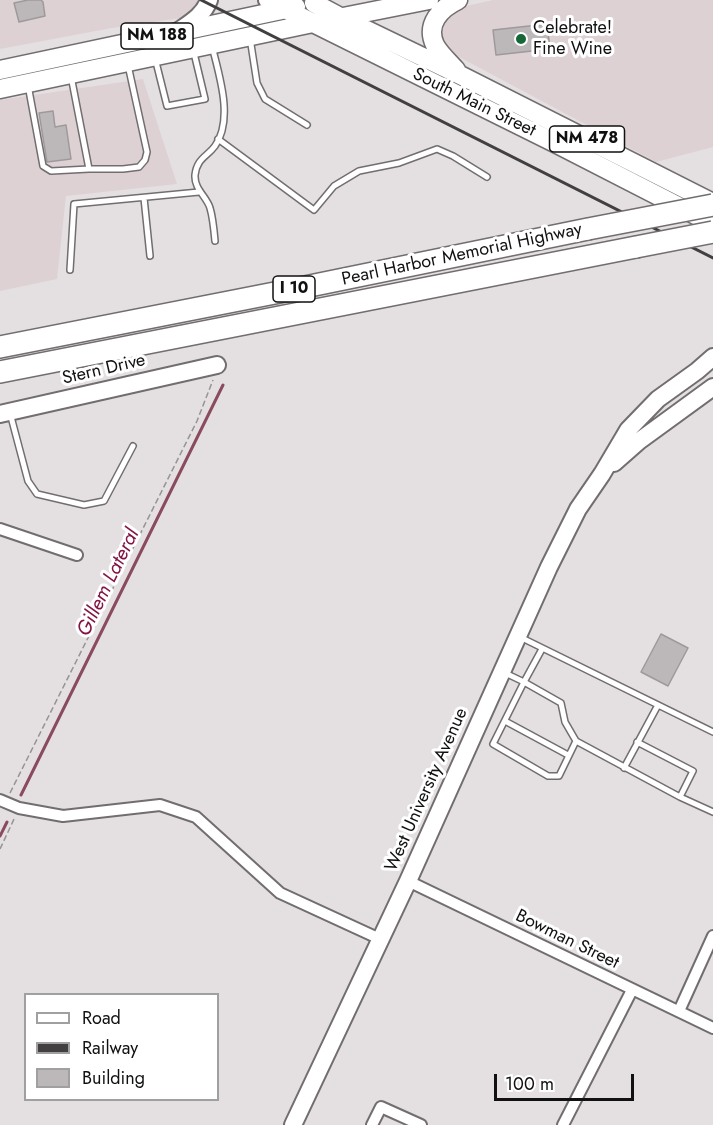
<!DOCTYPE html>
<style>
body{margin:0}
#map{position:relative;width:713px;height:1125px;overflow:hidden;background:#e4e0e1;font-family:Jost,sans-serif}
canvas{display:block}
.legend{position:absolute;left:24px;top:993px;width:195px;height:108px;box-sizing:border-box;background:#fff;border:2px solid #a0a0a0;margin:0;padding:8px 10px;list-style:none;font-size:18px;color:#121111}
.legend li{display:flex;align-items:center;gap:12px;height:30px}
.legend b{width:30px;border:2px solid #a0a0a0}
.scale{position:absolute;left:494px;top:1074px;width:140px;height:27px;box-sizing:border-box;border:3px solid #121111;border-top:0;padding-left:8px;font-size:18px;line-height:21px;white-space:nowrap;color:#121111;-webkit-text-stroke:4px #fff;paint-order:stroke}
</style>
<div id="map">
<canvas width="713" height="1125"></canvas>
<ul class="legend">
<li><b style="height:8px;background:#fff"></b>Road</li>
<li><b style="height:8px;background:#413f40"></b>Railway</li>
<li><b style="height:16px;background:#bcb8b9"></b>Building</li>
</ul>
<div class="scale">100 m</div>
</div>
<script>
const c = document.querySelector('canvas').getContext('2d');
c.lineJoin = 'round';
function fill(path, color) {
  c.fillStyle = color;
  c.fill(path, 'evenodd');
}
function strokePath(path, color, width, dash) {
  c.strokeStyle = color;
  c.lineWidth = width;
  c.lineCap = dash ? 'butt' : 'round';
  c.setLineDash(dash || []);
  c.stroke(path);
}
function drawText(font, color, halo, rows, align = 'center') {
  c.font = font + ' Jost,sans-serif';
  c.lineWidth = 6;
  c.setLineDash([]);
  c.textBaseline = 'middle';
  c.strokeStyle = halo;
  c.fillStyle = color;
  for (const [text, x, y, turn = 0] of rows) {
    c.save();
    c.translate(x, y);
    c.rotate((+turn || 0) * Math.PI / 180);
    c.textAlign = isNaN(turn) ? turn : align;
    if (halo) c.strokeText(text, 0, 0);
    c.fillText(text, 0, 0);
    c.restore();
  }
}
fill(new Path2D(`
 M0 0H203L193 13 182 18 112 28 0 49Z
 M493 0H713V147L656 162 448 51 440 39 441 23 448 10Z
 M143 79 177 184 66 196 57 279 0 291V100Z`), '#ddd1d3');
strokePath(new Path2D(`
 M21 795 223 385
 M0 836 7 822`), '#8b4b5e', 3);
const building = new Path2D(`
 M28 0H41L43 2 45 16 19 22 14 3Z
 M547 24 550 49 496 55 493 30Z
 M53 111 55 127 66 125 71 159 47 162 39 113Z
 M661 634 688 648 668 686 641 672Z`);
fill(building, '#bcb8b9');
strokePath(building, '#9e9a9b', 1.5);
const lane = new Path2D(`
 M250 38 257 83 265 99 307 125
 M212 46C219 75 234 119 215 146 207 157 197 158 195 175 194 189 207 197 210 208 213 218 214 230 215 241
 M155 58 167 106 205 99 194 53
 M71 76 89 169H123L139 167 145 160 147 152 128 65
 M28 85 43 166 51 171 89 169
 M218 139 314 210 334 186 359 171 399 163 437 149 453 156 487 177
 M144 198 150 256
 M70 270 74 204 199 192
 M10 413 28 481 37 494 84 505 104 501 133 446
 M520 637 713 732
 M542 649 524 682 561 703 565 722 576 741
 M503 672 524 682 493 744 548 776H559L576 741 680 797 713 812
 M505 721 568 755
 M637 742 693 771 680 797
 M624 768 658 705`);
const street = new Path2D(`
 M0 529 77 555
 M0 800 19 808 63 816 160 805 196 817 280 893 380 939
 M408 881 713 1028
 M679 1011 713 936
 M372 1125 381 1107 421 1125
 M563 1125 632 990`);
const secondary = new Path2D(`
 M267 0 285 9
 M177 32C190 23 204 15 209 0
 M0 414 217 365
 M614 463 639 441 713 387
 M293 1125 408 881 549 567 578 509 602 474 628 430 658 399 697 371 713 357`);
const primary = new Path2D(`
 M314 3 342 18 462 76 713 203
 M285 9 559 145 713 224
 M0 70 296 7
 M456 70C449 62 440 54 435 45 425 24 441 8 458 0
 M0 89 313 23 429 0`);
const highway = new Path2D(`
 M0 347 290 290 588 229
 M0 372 636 247`);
strokePath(lane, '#726e6f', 8);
strokePath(street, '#726e6f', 14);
strokePath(secondary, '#726e6f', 20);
strokePath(primary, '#726e6f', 21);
strokePath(highway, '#726e6f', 24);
strokePath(new Path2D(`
 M10 793 197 421 213 380
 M0 849 15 817`), '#969393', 1.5, [6, 3]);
strokePath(lane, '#fff', 5);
strokePath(street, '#fff', 10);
strokePath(secondary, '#fff', 16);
strokePath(primary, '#fff', 18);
strokePath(highway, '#fff', 21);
strokePath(new Path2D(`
 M201 0 713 258`), '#413f40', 3);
const highwayBridge = new Path2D(`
 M588 229 713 205
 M636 247 713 232`);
strokePath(highwayBridge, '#726e6f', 24, []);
strokePath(highwayBridge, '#fff', 21);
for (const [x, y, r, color] of [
 [521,39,6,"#166737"]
]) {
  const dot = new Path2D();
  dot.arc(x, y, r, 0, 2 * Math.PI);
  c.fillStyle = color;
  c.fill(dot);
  strokePath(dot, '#fff', 2);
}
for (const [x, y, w] of [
 [157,36,72],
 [587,139,75],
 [294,289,42]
]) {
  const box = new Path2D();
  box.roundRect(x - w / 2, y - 13, w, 26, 4.5);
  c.fillStyle = '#fff';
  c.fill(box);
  strokePath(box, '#121111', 1.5);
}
drawText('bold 16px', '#121111', null, [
 ["NM 188",157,36],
 ["NM 478",587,139],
 ["I 10",294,289]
]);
drawText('18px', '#121111', '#fff', [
 ["Celebrate!",533,29],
 ["Fine Wine",533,50]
], 'left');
drawText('18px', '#121111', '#fff', [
 ["South Main Street",474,103,26],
 ["Pearl Harbor Memorial Highway",462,255,-12],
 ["Stern Drive",104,370,-13],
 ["West University Avenue",427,790,-66],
 ["Bowman Street",567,940,26]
]);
drawText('italic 20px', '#841443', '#fff', [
 ["Gillem Lateral",109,583,-64]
]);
</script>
